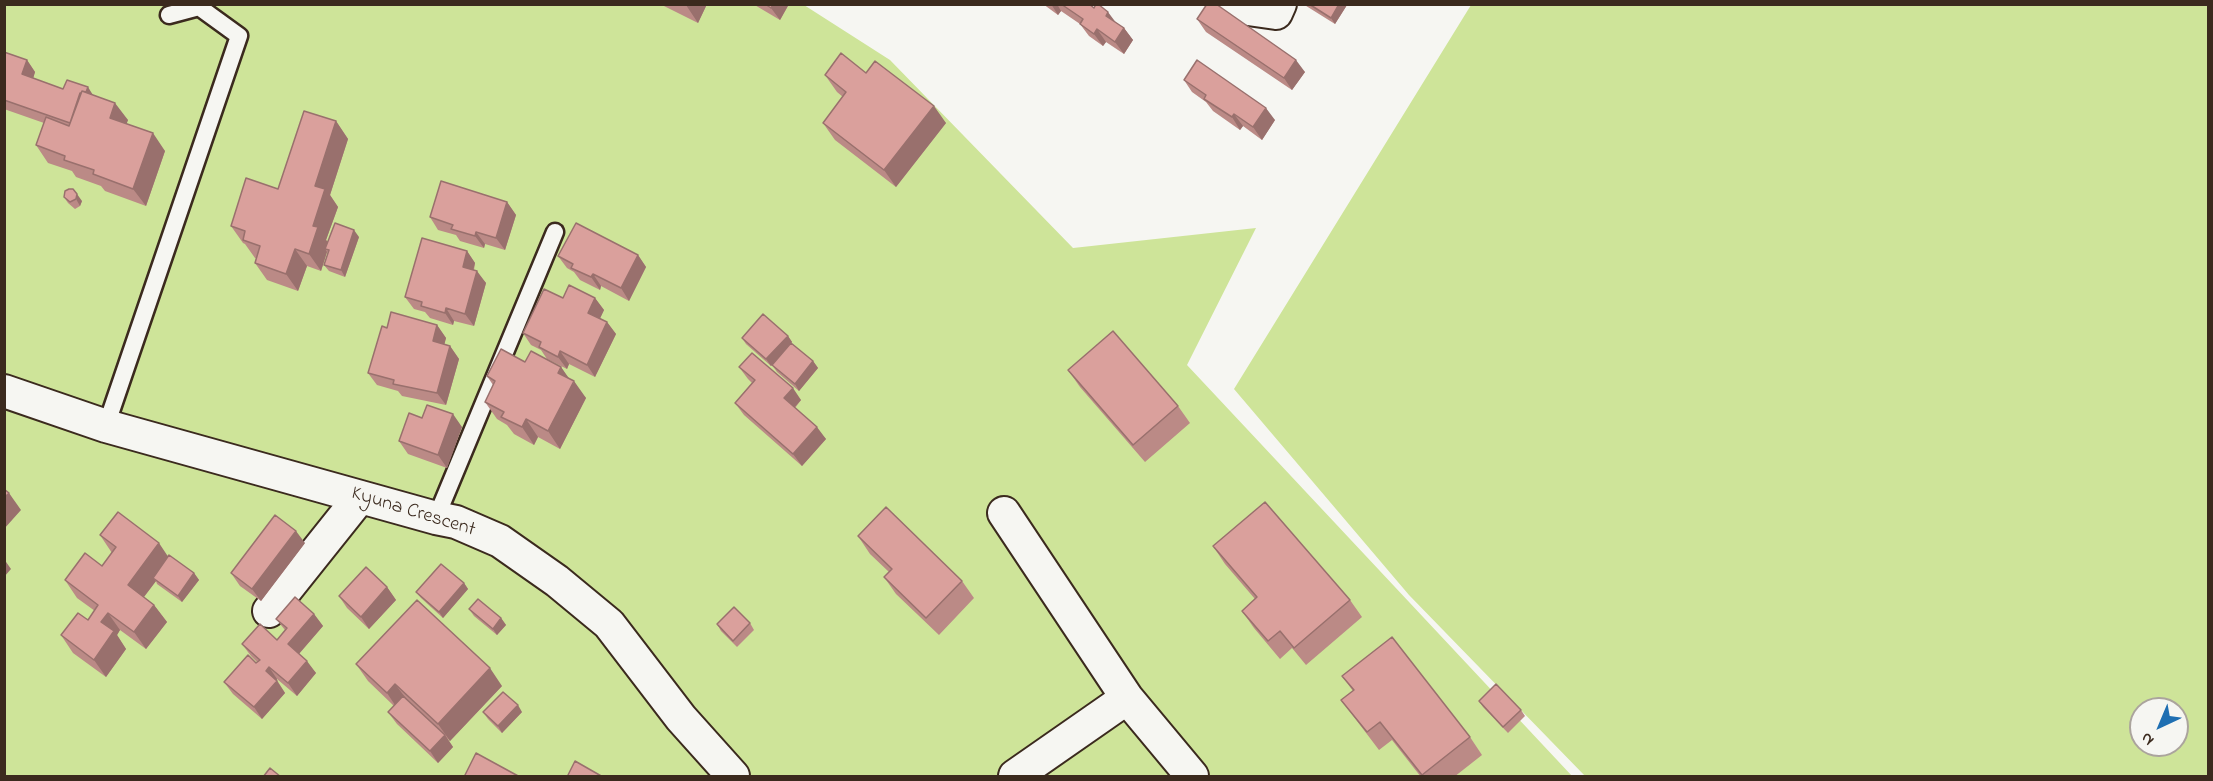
<!DOCTYPE html>
<style>
body{margin:0}
#map{position:relative;width:2213px;height:781px;overflow:hidden;background:#f6f6f2;font-family:"Indie Flower",sans-serif}
canvas{display:block}
.frame{position:absolute;inset:0;border:6px solid #3b2a1e;pointer-events:none}
.north{position:absolute;left:2129px;top:697px;width:60px;height:60px;box-sizing:border-box;background:#f6f6f2;border:2px solid #aba49d;border-radius:50%;rotate:224deg;font-size:16px;font-weight:700;line-height:24px;text-align:center;color:#3b2a1e}
.north::after{content:'';display:block;margin:auto;width:21px;height:27px;background:#1f6fb2;clip-path:polygon(50% 0,100% 100%,50% 72%,0 100%)}
</style>
<div id="map">
<canvas width="2213" height="781"></canvas>
<div class="frame"></div>
<div class="north">N</div>
</div>
<script>
const c = document.querySelector('canvas').getContext('2d');
c.lineJoin = 'round';
function fill(path, color) {
  c.fillStyle = color;
  c.fill(path, 'evenodd');
}
function strokePath(path, color, width, dash) {
  c.strokeStyle = color;
  c.lineWidth = width;
  c.lineCap = dash ? 'butt' : 'round';
  c.setLineDash(dash || []);
  c.stroke(path);
}
function drawText(font, color, halo, rows, align = 'center') {
  c.font = font + ' "Indie Flower",sans-serif';
  c.lineWidth = 4.5;
  c.setLineDash([]);
  c.textBaseline = 'middle';
  c.strokeStyle = halo;
  c.fillStyle = color;
  for (const [text, x, y, turn = 0] of rows) {
    c.save();
    c.translate(x, y);
    c.rotate((+turn || 0) * Math.PI / 180);
    c.textAlign = isNaN(turn) ? turn : align;
    if (halo) c.strokeText(text, 0, 0);
    c.fillText(text, 0, 0);
    c.restore();
  }
}
fill(new Path2D(`
 M5 4 804 5 890 60 1073 248 1256 228 1187 365 1572 776H5Z
 M1471 5H2208V776H1585L1409 595 1234 389ZM2141 709H2177V745H2141Z`), '#cee499');
const service = new Path2D(`
 M106 426 239 36 199 7 169 15
 M436 518 555 232`);
const minor = new Path2D(`
 M1232 4 1241 8 1276 13 1280 4
 M4 391 106 426 436 518 456 522 500 541 557 581 609 624 681 718 733 776
 M1004 513 1127 698 1192 776
 M269 611 360 497
 M1015 776 1127 698`);
strokePath(service, '#3b2a1e', 21);
strokePath(minor, '#3b2a1e', 36);
strokePath(service, '#f6f6f2', 16);
strokePath(minor, '#f6f6f2', 32);
fill(new Path2D(`
 M660 4H707L698 23Z
 M753 4H789L780 20Z
 M1043 4H1089L1124 28 1133 40 1124 54 1106 42 1103 46 1089 36 1080 24 1061 11 1058 15Z
 M1303 4H1347V5L1335 24Z
 M1197 19 1305 72 1292 90 1206 32Z
 M4 52 27 60 35 72 33 78 63 89 93 95 128 120 126 124 165 151 146 206 105 191 101 186 76 177 72 171 48 163 36 145 44 123 4 109Z
 M866 73 946 123 896 187 835 140 823 123 843 97 837 92 825 75Z
 M1184 80 1275 120 1262 140 1243 126 1240 130 1213 111 1206 102 1192 92Z
 M336 121 348 139 330 195 338 207 326 240 328 242 359 237 345 277 329 271 324 265 328 253 327 252 321 271 307 266 298 291 267 280 255 263 256 258H255L245 244 243 243 231 226 278 189Z
 M64 197 82 201 80 206 75 209 68 203Z
 M507 202 516 215 505 250 485 244 484 248 460 241 456 235 438 230 430 217Z
 M467 251 475 263 474 270 486 283 474 326 454 321 453 325 430 318 425 312 414 309 405 297Z
 M638 255 646 267 629 301 601 286 600 290 580 280 574 272 567 268 558 256Z
 M563 298H595L604 310 600 318 607 322 616 334 595 377 569 364 567 369 547 359 541 350 531 345 523 333Z
 M437 325 446 338 444 344 450 346 459 359 446 405 402 396 398 391 377 385 368 373 387 328Z
 M788 336 792 342 791 343 813 361 818 368 799 391 777 372 772 365 783 352 771 366 746 344 742 338Z
 M525 362 561 367 568 378 586 398 560 449 538 437 534 445 514 434 507 425 497 419 485 402 493 385 487 376Z
 M739 367 801 400 795 408 826 439 802 466 744 415 735 403 752 383 748 379Z
 M1068 370 1178 406 1190 423 1145 462 1080 387Z
 M422 418 462 427 447 468 408 454 399 441Z
 M100 535 168 556 194 573 199 580 182 602 157 584 156 581 144 597 154 605 167 622 146 649 120 630 117 635 126 649 106 677 73 653 61 635 88 620 95 611 77 598 65 580 102 566 112 553Z
 M858 536 962 581 974 598 939 635 896 594 884 577 889 572 870 554Z
 M305 543 261 601 240 586 231 573Z
 M1213 546 1350 600 1362 617 1306 665 1292 648 1280 659 1254 628 1242 611 1255 599 1225 564Z
 M464 583 468 589 443 618 421 598 416 592Z
 M387 587 396 600 369 629 347 608 339 596Z
 M469 609 501 618 506 625 497 635 474 616Z
 M314 614 323 626 299 654 316 673 297 696 277 679V680L285 693 262 719 233 694 224 682 257 662 251 656 242 644 277 640 285 630 276 619Z
 M750 623 754 630 737 647 721 631 717 624Z
 M356 664 502 686 450 741 447 738 453 747 438 763 397 724 388 712 394 706 368 681Z
 M1342 676 1470 737 1482 755 1454 777H1421L1392 740 1379 750 1354 717 1341 700 1353 691Z
 M1479 701 1521 710 1525 716 1508 733 1483 707Z
 M483 712H522L502 733 488 719Z`), '#bb8a86');
fill(new Path2D(`
 M686 4H707L698 23 686 5Z
 M773 4H789L780 20 771 8Z
 M1051 4H1057L1061 11 1058 15Z
 M1339 4 1347 5 1335 24 1331 18Z
 M1108 12 1117 24 1106 16Z
 M1124 28 1133 40 1124 54 1115 42Z
 M1097 29 1106 42 1103 46 1094 34Z
 M27 60 35 72 31 86 22 74Z
 M1296 60 1305 72 1292 90 1284 78Z
 M88 87 96 100 85 94Z
 M115 103 128 120 122 136 110 118Z
 M934 106 946 123 896 187 884 170Z
 M1266 108 1275 120 1262 140 1253 127Z
 M1234 114 1243 126 1240 130 1232 117Z
 M336 121 348 139 330 195 338 207 326 240 330 245 325 249 327 252 321 271 309 254 315 186Z
 M153 133 165 151 146 206 133 189Z
 M77 194 82 201 80 206 76 199Z
 M507 202 516 215 505 250 496 238Z
 M354 230 359 237 345 277 341 270Z
 M476 232 485 244 484 248 475 236Z
 M295 249 307 266 298 291 286 274Z
 M467 251 475 263 471 279 463 267Z
 M638 255 646 267 629 301 621 288Z
 M477 271 486 283 474 326 465 314Z
 M593 274 601 286 600 290 591 277Z
 M595 298 604 310 597 325 588 313Z
 M446 308 454 321 453 325 445 313Z
 M607 322 616 334 595 377 587 365Z
 M437 325 446 338 442 354 433 341Z
 M788 336 792 342 771 366 766 359Z
 M450 346 459 359 446 405 437 393Z
 M560 351 569 364 567 369 558 357Z
 M813 361 818 368 799 391 795 384Z
 M561 367 573 384 574 381 586 398 560 449 548 431 558 373Z
 M793 388 801 400 792 410 784 398Z
 M453 414 462 427 447 468 438 455Z
 M526 419 538 437 534 445 522 427Z
 M817 427 826 439 802 466 793 454Z
 M9 493 21 510 4 529V498Z
 M296 531 305 543 261 601 252 589Z
 M159 543 171 561 153 578 156 581 140 602 128 585Z
 M4 559 11 569 4 577Z
 M194 573 199 580 182 602 178 596Z
 M464 583 468 589 443 618 439 612Z
 M387 587 396 600 369 629 361 617Z
 M154 605 167 622 146 649 134 632Z
 M108 613 120 630 117 635 126 649 106 677 94 660 101 622Z
 M314 614 323 626 297 656 288 644Z
 M501 618 506 625 497 635 493 629Z
 M307 661 316 673 297 696 288 683Z
 M269 667 277 679 276 682 277 681 285 693 262 719 254 707 266 671Z
 M490 668 502 686 450 741 438 724Z
 M395 684 408 701 399 711 387 693Z
 M518 705 522 712 502 733 498 726Z
 M445 735 453 747 438 763 430 751Z`), '#99706d');
const building = new Path2D(`
 M765 4H773L771 8Z
 M1061 4H1089L1094 8 1096 4H1098L1108 12 1106 16 1124 28 1115 42 1097 29 1094 34 1080 24 1083 19Z
 M1207 4H1216L1296 60 1284 78 1197 19Z
 M1309 4H1339L1331 18Z
 M4 52 27 60 22 74 63 89 67 80 88 87 86 92 82 91 81 93H80L70 123 4 100Z
 M841 53 866 73 875 61 934 106 884 170 823 123 846 92 825 75Z
 M1197 60 1266 108 1253 127 1234 114 1232 117 1204 99 1206 95 1184 80Z
 M82 91 115 103 110 118 153 133 133 189 93 174 94 170 64 160 65 156 36 145 46 117 69 126Z
 M304 111 336 121 315 186 325 189 313 226 318 227 309 254 295 249 286 274 255 263 260 246 243 240 245 231 231 226 246 178 278 189Z
 M441 181 507 202 496 238 476 232 475 236 451 229 453 225 430 217Z
 M69 189H73L77 194 76 199 70 202 64 197 65 191Z
 M335 223 354 230 341 270 324 265 329 250 325 249Z
 M576 223 638 255 621 288 593 274 591 277 571 268 573 264 558 256Z
 M422 238 467 251 463 267 477 271 465 314 446 308 445 313 421 306 422 302 405 297Z
 M569 285 595 298 588 313 607 322 587 365 560 351 558 357 539 347 541 342 523 333 544 289 563 298Z
 M391 312 437 325 433 341 450 346 437 393 393 384 394 380 368 373 382 326 387 328Z
 M763 314 788 336 766 359 742 338Z
 M1113 331 1178 406 1133 445 1068 370Z
 M791 343 813 361 795 384 772 365Z
 M501 349 525 362 531 351 561 367 558 373 574 381 548 431 526 419 522 427 501 417 504 412 485 402 495 381 487 376Z
 M752 353 793 388 784 398 817 427 793 454 735 403 755 380 739 367Z
 M427 405 453 414 438 455 399 441 409 413 422 418Z
 M4 489 9 493 4 498Z
 M1265 502 1350 600 1294 648 1280 631 1268 641 1242 611 1257 597 1213 546Z
 M886 507 962 581 926 618 884 577 892 569 858 536Z
 M118 512 159 543 128 585 154 605 134 632 108 613 101 622 114 631 94 660 61 635 78 613 88 620 98 605 65 580 85 553 102 566 116 547 100 535Z
 M275 515 296 531 252 589 231 573Z
 M169 555 194 573 178 596 153 578Z
 M441 564 464 583 439 612 416 592Z
 M366 567 387 587 361 617 339 596Z
 M295 597 314 614 288 644 307 661 288 683 269 667 266 671 277 681 254 707 224 682 248 655 256 663 260 660 242 644 260 624 277 640 287 628 276 619Z
 M478 599 501 618 493 629 469 609Z
 M417 600 490 668 438 724 395 684 387 693 356 664Z
 M734 607 750 623 733 641 717 624Z
 M1392 637 1470 737 1422 775 1380 722 1367 732 1341 700 1354 690 1342 676Z
 M1496 684 1521 710 1503 727 1479 701Z
 M503 692 518 705 498 726 483 712Z
 M403 696 445 735 430 751 388 712Z
 M476 753 520 777H464Z
 M575 761 603 777H567Z
 M270 768 281 777H263Z`);
fill(building, '#daa09c');
strokePath(building, '#99706d', 1.5);
drawText('20px', '#3b2a1e', '#f6f6f2', [
 ["Kyuna Crescent",413,513,17]
]);
</script>
